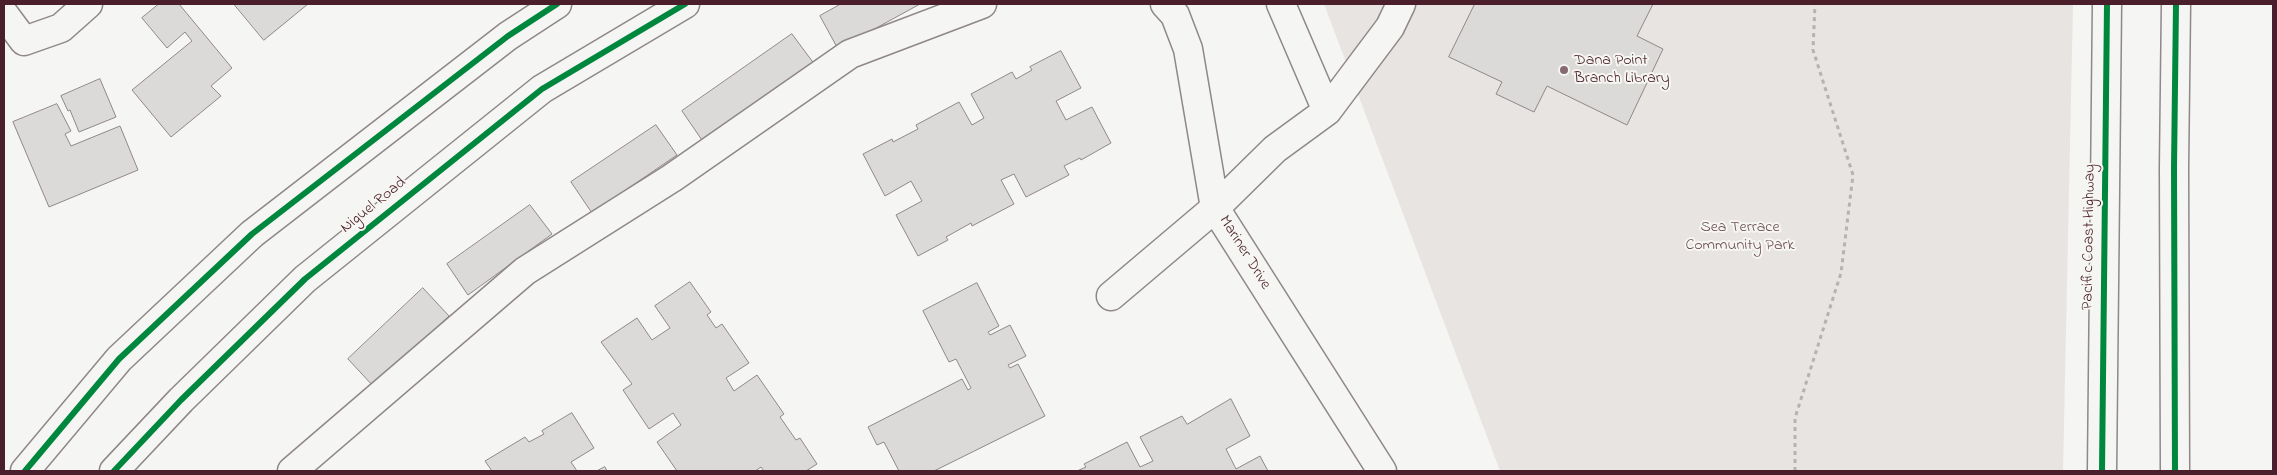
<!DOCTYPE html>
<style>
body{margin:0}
#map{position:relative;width:2277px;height:475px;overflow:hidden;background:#f5f5f3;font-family:"Indie Flower",sans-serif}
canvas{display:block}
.frame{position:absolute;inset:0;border:5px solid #4a1f2b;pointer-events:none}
</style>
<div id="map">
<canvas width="2277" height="475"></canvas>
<div class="frame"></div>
</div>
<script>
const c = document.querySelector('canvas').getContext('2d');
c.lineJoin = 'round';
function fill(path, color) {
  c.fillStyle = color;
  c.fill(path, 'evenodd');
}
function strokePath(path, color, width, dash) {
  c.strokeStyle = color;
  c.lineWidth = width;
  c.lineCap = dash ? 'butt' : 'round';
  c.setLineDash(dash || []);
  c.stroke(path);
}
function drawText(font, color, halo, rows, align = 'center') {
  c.font = font + ' "Indie Flower",sans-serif';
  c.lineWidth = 4;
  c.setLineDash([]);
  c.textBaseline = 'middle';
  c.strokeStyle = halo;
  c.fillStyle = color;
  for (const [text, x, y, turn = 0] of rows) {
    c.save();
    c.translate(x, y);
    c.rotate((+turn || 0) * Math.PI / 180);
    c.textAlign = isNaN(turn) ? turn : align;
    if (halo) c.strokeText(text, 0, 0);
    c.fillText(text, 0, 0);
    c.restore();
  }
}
fill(new Path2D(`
 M1324 4H2073L2063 471H1500Z`), '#e8e4e2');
const building = new Path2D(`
 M159 4H179L232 68 211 86 221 96 171 137 132 90 192 41 185 32 167 48 142 18Z
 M234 4H308L264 40Z
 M841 4H920L838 49 820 16Z
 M1475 4H1653L1637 36 1663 49 1627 125 1547 86 1534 112 1496 94 1502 82 1449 57Z
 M792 34 815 65 704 143 682 111Z
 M1061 51 1081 88 1056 101 1066 120 1092 107 1111 143 1081 160 1080 158 1064 166 1069 175 1026 197 1014 174 1001 180 1014 204 972 226 971 223 946 237 948 240 918 256 896 215 922 201 911 181 885 196 863 154 892 139 893 142 918 129 916 125 959 102 972 125 984 118 971 94 1012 72 1016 79 1032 70 1030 67Z
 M100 79 116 117 79 132 70 110 68 111 61 96Z
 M57 104 71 131 65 134 71 146 120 126 138 170 49 207 13 122Z
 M656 125 677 155 592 213 571 182Z
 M530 205 552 234 468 295 447 264Z
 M690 282 711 312 707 315 716 328 722 324 749 363 726 378 734 391 757 375 784 414 780 417 796 440 800 438 817 464 806 471H764L761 467 755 471H677L657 442 681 425 673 413 649 429 623 390 632 384 601 342 637 318 652 340 670 328 655 306Z
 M977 283 999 326 988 332 990 335 1010 325 1026 356 1008 365 1010 368 1018 364 1045 416 934 471H899L884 442 877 445 868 427 962 379 968 390 971 388 956 359 949 362 923 311Z
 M423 288 449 316 374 387 348 359Z
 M1231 399 1250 436 1226 449 1236 469 1260 456 1268 471H1077L1086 467 1084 464 1127 442 1140 467 1153 461 1140 437 1182 416 1187 424Z
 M572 413 594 448 571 462 577 471H492L485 461 525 437 529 442 544 434 542 431Z
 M605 467 607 471H597Z`);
fill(building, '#dcdad9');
strokePath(building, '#8f8788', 1);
const minor = new Path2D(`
 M1165 4 1175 15 1188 49 1215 208 1382 471
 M1281 4 1327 111
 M4 14 24 41 61 28 88 4
 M1111 296 1215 208 1275 149 1327 111 1390 27 1401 4
 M292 471 525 271 672 178 850 54 982 4`);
const major = new Path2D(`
 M25 471 119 359 252 234 508 36 557 4
 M114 471 181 400 305 279 542 89 685 4`);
const highway = new Path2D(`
 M2102 471 2107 4
 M2175 471 2174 168 2176 4`);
strokePath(minor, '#8f8788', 31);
strokePath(major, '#8f8788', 31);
strokePath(highway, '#8f8788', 31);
strokePath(new Path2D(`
 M1795 471V418L1841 273 1853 175 1813 50 1815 4`), '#b6b2b2', 3, [4, 4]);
strokePath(minor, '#f5f5f3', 28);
strokePath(major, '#f5f5f3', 28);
strokePath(highway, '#f5f5f3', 28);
strokePath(new Path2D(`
 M25 471 119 359 252 234 508 36 557 4
 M114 471 181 400 305 279 542 89 685 4
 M2102 471 2107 4
 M2175 471 2174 168 2176 4`), '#00873e', 6);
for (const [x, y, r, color] of [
 [1564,70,5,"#866a71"]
]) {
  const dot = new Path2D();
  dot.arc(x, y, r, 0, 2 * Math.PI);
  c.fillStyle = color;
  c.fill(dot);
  strokePath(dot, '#f6f6f2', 2);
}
drawText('16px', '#4a1f2b', '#f6f6f2', [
 ["Dana Point",1574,61],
 ["Branch Library",1574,79]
], 'left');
drawText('16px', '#4a1f2b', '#f6f6f2', [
 ["Niguel Road",374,206,-39],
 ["Pacific Coast Highway",2090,237,-89],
 ["Mariner Drive",1244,253,58]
]);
drawText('16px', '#6f4d56', '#f6f6f2', [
 ["Sea Terrace",1740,228],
 ["Community Park",1740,246]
]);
</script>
